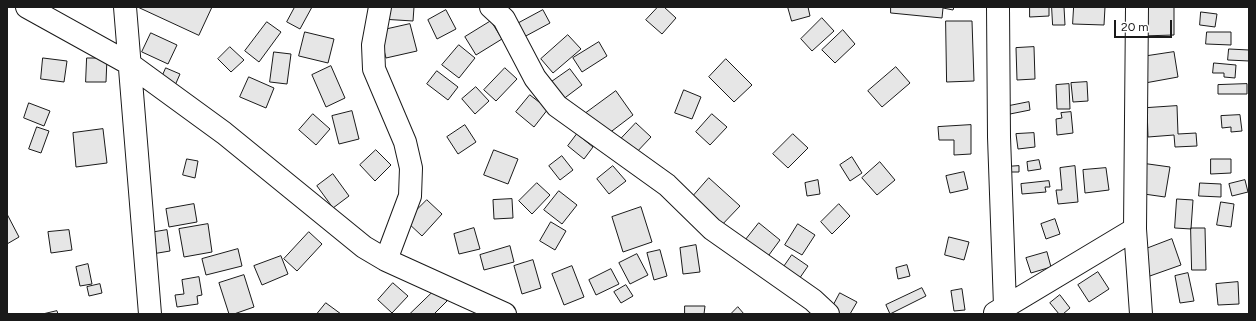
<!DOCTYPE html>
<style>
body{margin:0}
#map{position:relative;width:1256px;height:321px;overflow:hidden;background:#fff;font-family:Figtree,sans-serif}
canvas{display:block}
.frame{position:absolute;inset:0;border:8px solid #1a1a1a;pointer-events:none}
.scale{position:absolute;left:1114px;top:20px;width:58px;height:18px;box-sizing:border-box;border:2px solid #1a1a1a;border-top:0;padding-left:5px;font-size:12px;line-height:14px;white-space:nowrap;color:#1a1a1a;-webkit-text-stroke:3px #fff;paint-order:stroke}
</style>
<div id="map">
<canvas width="1256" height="321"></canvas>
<div class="frame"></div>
<div class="scale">20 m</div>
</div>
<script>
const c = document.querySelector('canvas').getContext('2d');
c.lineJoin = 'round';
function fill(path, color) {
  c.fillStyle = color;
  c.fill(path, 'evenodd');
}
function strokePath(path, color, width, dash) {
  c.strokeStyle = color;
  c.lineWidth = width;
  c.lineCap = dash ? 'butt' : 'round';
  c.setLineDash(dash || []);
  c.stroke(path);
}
const building = new Path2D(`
 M138 7H212L199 35Z
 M295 7H312L300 29 287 22Z
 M382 7H414L413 21 381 19Z
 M658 7H664L676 18 662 34 646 20Z
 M788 7H808L810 16 792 21Z
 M891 7H954L953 10 943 8 942 18 891 13Z
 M1030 7H1049V16L1030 17Z
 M1052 7H1064L1065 25H1053Z
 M1074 7H1105L1104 25 1073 24Z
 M1142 7H1174V35L1142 36Z
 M446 10 456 29 437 39 428 20Z
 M543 10 550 23 524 37 517 24Z
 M1201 12 1217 14 1215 27 1200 25Z
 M822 18 834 31 812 51 801 39Z
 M491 21 502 39 476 55 465 37Z
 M946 21H972L974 81 947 82Z
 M267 22 281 32 259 62 245 51Z
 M410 24 417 51 386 58 379 31Z
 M843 30 855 44 835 63 822 50Z
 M305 32 334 39 328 63 299 56Z
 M1207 32H1231V45L1206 44Z
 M151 33 177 45 168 64 142 52Z
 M568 35 581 49 553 73 541 59Z
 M599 42 607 56 582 72 573 58Z
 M459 45 475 58 459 78 442 65Z
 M230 47 244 60 231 72 218 59Z
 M1034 47 1035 79 1017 80 1016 48Z
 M1229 49 1249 50V61L1228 60Z
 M274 52 291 54 287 84 270 82Z
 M1174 52 1178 77 1145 83 1141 57Z
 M43 58 67 61 64 82 41 79Z
 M87 58H107L106 82H86Z
 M726 59 752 85 734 102 709 77Z
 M1214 63 1236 65 1235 78 1224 77V73H1213Z
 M331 66 345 98 326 107 312 75Z
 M896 67 910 83 882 107 868 91Z
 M166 68 180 74 173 90 159 84Z
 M505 68 517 79 496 101 484 90Z
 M570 69 582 85 562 100 550 83Z
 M437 71 458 87 448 100 427 84Z
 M249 77 274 88 266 108 240 97Z
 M1087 82 1088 101 1073 102 1071 83Z
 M1069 84 1070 109H1057L1056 85Z
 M1247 84V94H1218V85Z
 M476 87 489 101 475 114 462 99Z
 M684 90 701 97 692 119 675 113Z
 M616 91 633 115 604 137 586 113Z
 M530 95 548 109 534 127 516 112Z
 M1029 102 1030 110 1005 115 1004 107Z
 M29 103 50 111 44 126 24 118Z
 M1177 106 1178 134 1196 133 1197 146 1175 147 1174 135 1148 137 1147 108Z
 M352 111 359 139 339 144 332 116Z
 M1071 112 1073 133 1057 135 1056 119 1062 118 1061 113Z
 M313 114 330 129 316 145 299 130Z
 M712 114 727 127 710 145 696 132Z
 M1240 115 1242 131 1231 132V127L1222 128 1221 116Z
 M636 123 651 137 634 155 619 141Z
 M465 125 476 142 458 154 447 137Z
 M971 125V154L954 155V140H939L938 127Z
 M37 127 49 131 41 153 29 149Z
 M103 129 107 163 76 167 73 133Z
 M1034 133 1035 147 1018 149 1016 134Z
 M577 134 593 147 584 159 568 146Z
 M793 134 808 148 788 168 773 154Z
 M376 150 391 165 375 181 360 165Z
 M494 150 518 159 508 184 484 175Z
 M562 156 573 170 560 180 549 166Z
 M852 157 862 173 850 181 840 165Z
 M187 159 198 161 195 178 183 175Z
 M1211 159H1231V173L1211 174Z
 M1039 160 1041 169 1028 171 1027 162Z
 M880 162 895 180 877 195 862 178Z
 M1141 163 1170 167 1165 197 1137 193Z
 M613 166 626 181 609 194 597 179Z
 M1019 166V172H1005V167Z
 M1075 166 1078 202 1058 204 1056 190H1062L1060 168Z
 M1106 168 1109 190 1085 193 1083 170Z
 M964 172 968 189 950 193 946 176Z
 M333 174 349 196 333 208 317 186Z
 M709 178 740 206 718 229 688 202Z
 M818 180 820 194 807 196 805 183Z
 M1245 180 1248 192 1232 196 1229 184Z
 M1049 181 1050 187H1045L1046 192 1022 194 1021 184Z
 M537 183 550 195 532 214 519 201Z
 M1200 183 1221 184V197L1199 196Z
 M559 191 577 205 562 224 544 210Z
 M512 199 513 218 494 219 493 200Z
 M1177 199 1193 200 1191 229 1175 228Z
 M427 200 442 214 422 236 406 221Z
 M1221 202 1234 204 1231 227 1217 225Z
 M194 204 197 222 169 227 166 209Z
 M839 204 850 216 832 234 821 222Z
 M641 207 652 242 623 252 612 217Z
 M7 214 19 237 7 244Z
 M1055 219 1060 234 1046 239 1041 224Z
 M551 222 566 231 555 250 540 241Z
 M759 223 780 240 766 259 744 242Z
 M208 224 212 252 184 257 179 229Z
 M798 224 815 235 802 255 785 245Z
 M474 228 480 249 459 254 454 234Z
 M1191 228H1205L1206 270H1192Z
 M69 230 72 250 51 253 48 232Z
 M167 230 170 251 152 254 149 233Z
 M309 232 322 244 297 271 284 259Z
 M949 237 969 242 964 260 945 255Z
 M1172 239 1181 265 1147 277 1138 252Z
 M696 245 700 272 683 274 680 248Z
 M510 246 514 262 484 270 480 255Z
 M238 249 242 266 206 275 202 259Z
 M660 250 667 276 654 280 647 253Z
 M1047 252 1051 267 1031 273 1026 258Z
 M637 254 648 275 630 284 619 263Z
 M792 255 808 266 797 282 781 271Z
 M281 256 288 274 262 285 254 266Z
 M533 260 541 288 522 294 514 266Z
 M88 264 92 284 80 286 76 267Z
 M907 265 910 276 898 279 896 268Z
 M572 266 584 297 564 305 552 274Z
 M611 269 619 284 596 295 589 280Z
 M1098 272 1109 289 1089 302 1078 285Z
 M1188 273 1194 301 1180 303 1175 276Z
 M244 275 254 307 234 314H229L219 283Z
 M199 277 202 295 197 296 198 304 177 307 175 295 184 294 182 280Z
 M1238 282 1239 304 1218 305 1216 284Z
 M393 283 408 296 392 313 378 300Z
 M100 284 102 293 89 296 87 287Z
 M626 285 633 296 621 303 614 292Z
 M922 288 926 296 890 314 886 305Z
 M436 289 447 301 434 314H410Z
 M962 289 965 310 954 311 951 291Z
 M840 293 857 302 850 314H838L831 310Z
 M1060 295 1070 308 1063 314H1059L1050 303Z
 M326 303 341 314H317Z
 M685 306H705L704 314H685Z
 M738 307 744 314H731Z
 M57 311 58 314H43Z`);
fill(building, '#e6e6e6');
strokePath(building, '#1a1a1a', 1);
const minor = new Path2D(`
 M27 7 128 63 224 133 364 247 386 260 505 314
 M125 7 150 314
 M380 7 373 45 374 69 405 142 411 168 410 196 386 260
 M491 7 504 19 535 78 557 106 667 185 712 229 813 300 828 314
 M998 7 999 137 1005 306
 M1137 7 1135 229 1141 314
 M995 313 1135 229`);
strokePath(minor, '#1a1a1a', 24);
strokePath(minor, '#fff', 22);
</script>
